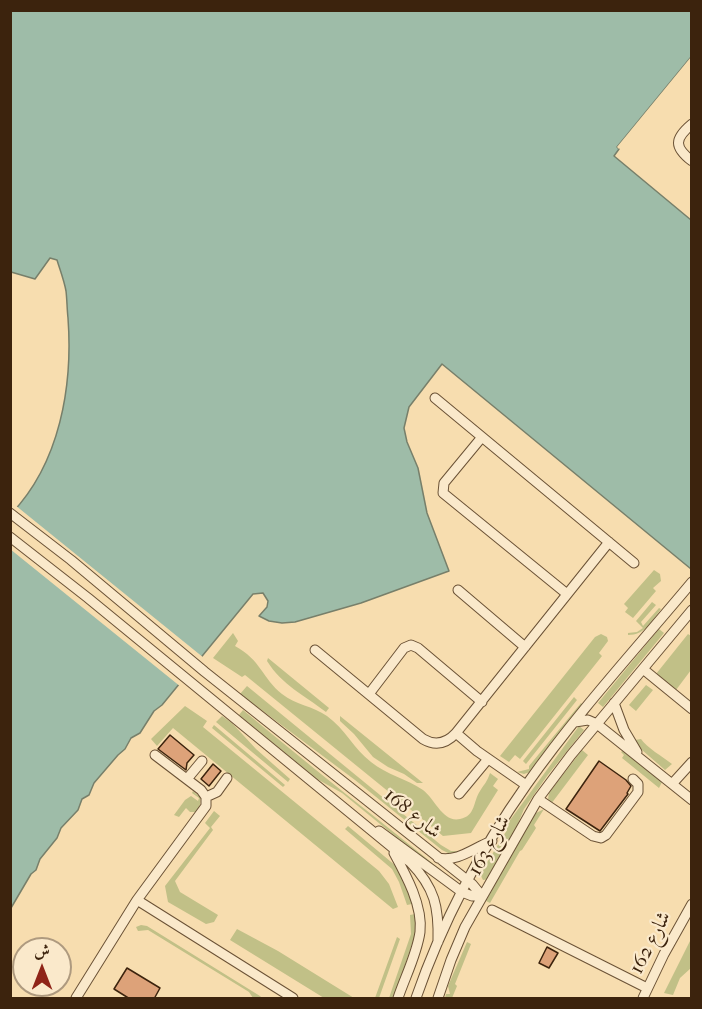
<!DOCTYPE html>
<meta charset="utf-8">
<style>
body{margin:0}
#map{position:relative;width:702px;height:1009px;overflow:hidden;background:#f7ddaf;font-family:"IM FELL French Canon",Amiri,serif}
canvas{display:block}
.frame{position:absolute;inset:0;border:12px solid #3c230d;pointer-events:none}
.north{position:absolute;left:12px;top:937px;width:60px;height:60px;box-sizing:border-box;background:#fae9cb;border:2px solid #ae9a7f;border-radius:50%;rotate:0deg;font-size:16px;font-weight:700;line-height:24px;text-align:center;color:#3c230d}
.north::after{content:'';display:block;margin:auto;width:21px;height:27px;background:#8f2418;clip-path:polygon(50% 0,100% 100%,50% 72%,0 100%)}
</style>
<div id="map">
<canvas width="702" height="1009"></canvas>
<div class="frame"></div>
<div class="north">ش</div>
</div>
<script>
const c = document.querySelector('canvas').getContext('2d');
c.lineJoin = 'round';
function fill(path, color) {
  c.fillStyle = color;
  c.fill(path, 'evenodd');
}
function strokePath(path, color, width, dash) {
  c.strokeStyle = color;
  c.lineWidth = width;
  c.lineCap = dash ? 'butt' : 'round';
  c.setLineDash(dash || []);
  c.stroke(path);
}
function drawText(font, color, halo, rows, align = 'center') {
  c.font = font + ' "IM FELL French Canon",Amiri,serif';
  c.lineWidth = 4.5;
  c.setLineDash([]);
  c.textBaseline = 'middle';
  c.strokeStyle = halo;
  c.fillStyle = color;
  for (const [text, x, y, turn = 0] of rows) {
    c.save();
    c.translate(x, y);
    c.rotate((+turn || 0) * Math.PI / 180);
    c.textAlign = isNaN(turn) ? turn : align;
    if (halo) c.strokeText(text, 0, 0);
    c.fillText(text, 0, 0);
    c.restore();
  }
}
fill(new Path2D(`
 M654 570 660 574 661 581 653 588 656 591 633 618 625 612 628 608 624 604Z
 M652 602 656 605 641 622 643 626 659 608 661 609C652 621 645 635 628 635V633L637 632 643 628 636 621Z
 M659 629 664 633 603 707 598 703Z
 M233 633 238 641 235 646C261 660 262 678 282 694 296 705 313 706 327 716 345 729 354 749 371 762 387 775 407 779 423 790 435 799 443 823 460 819 476 816 473 801 480 791 485 783 487 782 490 773L498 779 493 786 498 790 471 833 443 836 245 675 242 677 213 658Z
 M601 634 607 637 608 641 599 653 602 656 520 759 515 755 509 762 500 756 595 637Z
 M688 634 691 636V670L676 690 656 674Z
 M268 658 329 708 326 712C304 695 282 685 267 661Z
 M646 685 653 690 636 711 629 705Z
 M247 686 441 845 451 851H459V853L450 854 442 850 355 780 240 694Z
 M574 697 577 700 526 764 523 761Z
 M581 703 583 705 530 772 524 774 517 772 529 769V766Z
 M185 706 207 721 203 727 379 871 389 884 398 907 393 909 173 728 157 746 151 739Z
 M243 710C312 768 382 822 452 879L450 881 342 793 317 779 239 715Z
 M222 716 232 723 256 749 290 779 288 782 216 722Z
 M340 716 423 783H417L404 774 388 767 373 757 354 734 340 721Z
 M214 725 285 785 283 787 212 728Z
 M579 726 584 730 547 776 524 809 517 826 490 879 483 880 480 874 507 830 505 827Z
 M641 739C646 747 663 757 672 764L665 770 642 750 635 740Z
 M582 750 588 755 551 804 548 799 549 793Z
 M624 750 662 782 659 788 622 758 624 755 621 752Z
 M193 791 200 797C201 803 200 807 196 812H190L186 808 179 817 174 815 185 800 191 796 198 801 199 798 192 793Z
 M544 809 534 825 536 828 522 850 520 851 490 903 486 901 534 814Z
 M214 811 220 816 211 827 213 830 175 881 180 892 218 915 214 922 206 924 168 902 165 886 210 828 205 823Z
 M348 826 396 866 403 880 412 904 407 905 399 882 392 869 345 829Z
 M415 914V935L394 998H389L411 934 410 915Z
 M141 925 147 926 260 996 262 998H253L249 992 148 930 138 931 136 927Z
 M237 929 278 951 354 998H324L230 940Z
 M397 937 400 939 379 998H375Z
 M691 939V968L680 978 673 995 664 993Z
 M467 942 471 944 455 984 457 986 452 998H445L446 994H450L448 986Z`), '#c1c087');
const water = new Path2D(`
 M11 11H691V57L617 147 619 149 614 156 691 220V569L442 364 409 407 404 428 407 442 418 468 427 513 449 571 361 603 295 622 282 623 269 621 259 616 267 607 268 601 263 593 253 594 162 705 154 711 140 733 131 738 125 749 118 755 94 783 89 795 82 799 78 810 61 828 57 838 40 859 36 870 31 874 11 908V514C60 463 73 386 68 318 67 309 67 299 66 291 64 280 60 270 57 260L50 258 35 279 11 272Z`);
fill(water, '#9ebca8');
strokePath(water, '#777f6a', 1.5);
fill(new Path2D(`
 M691 57V61L619 149 617 147Z
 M15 505 204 658 181 687 10 549V510Z`), '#f7ddaf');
const building = new Path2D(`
 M170 735 194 755 187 763 186 770 158 749Z
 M599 761 626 780 631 786 627 793 628 794 600 831 566 809Z
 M213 764 221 771 209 786 201 779Z
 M547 947 558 953 549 968 539 963Z
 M127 968 160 988 154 999H130L114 989Z`);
fill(building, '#dda279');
strokePath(building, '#3c230d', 1.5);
const minor = new Path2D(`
 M692 124C674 139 674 147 692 161
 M435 398 634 563
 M482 437 444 483 443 493 567 594
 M10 513 71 560 205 672 472 884 482 896
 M10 537 88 598 410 862C435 888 439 907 438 942
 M458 590 525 647
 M315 650 423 739C435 746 446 744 456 733L609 542
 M643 669 692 709
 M369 694 404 648 411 645 418 648 482 702
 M614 703 624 730 637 752
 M575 722 588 720 597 724 692 800
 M456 733 477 751 526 785
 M187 779 202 761
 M672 784 692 762
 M459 794 488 759
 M206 797 217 792 227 778
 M538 799 593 836 601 838 606 835 638 792V784L633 779
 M379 831 462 892 472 896H482
 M394 853C406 875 423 906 420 932 417 954 405 977 398 998
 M438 858C459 862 473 848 492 841
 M137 900 293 998
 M492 910 647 988
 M76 998 137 900 206 806V797L201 790 155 755
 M416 998C442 923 481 849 527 784 577 713 636 649 692 582
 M438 998 451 960 465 927 538 799 571 755 692 610
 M643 998 664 954 692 904`);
strokePath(minor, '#6b5236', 11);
strokePath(minor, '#fae9cb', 9);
drawText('20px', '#3c230d', '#fae9cb', [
 ["شارع 168",412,814,39],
 ["شارع 163",490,846,-61],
 ["شارع 162",651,943,-63]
]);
</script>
